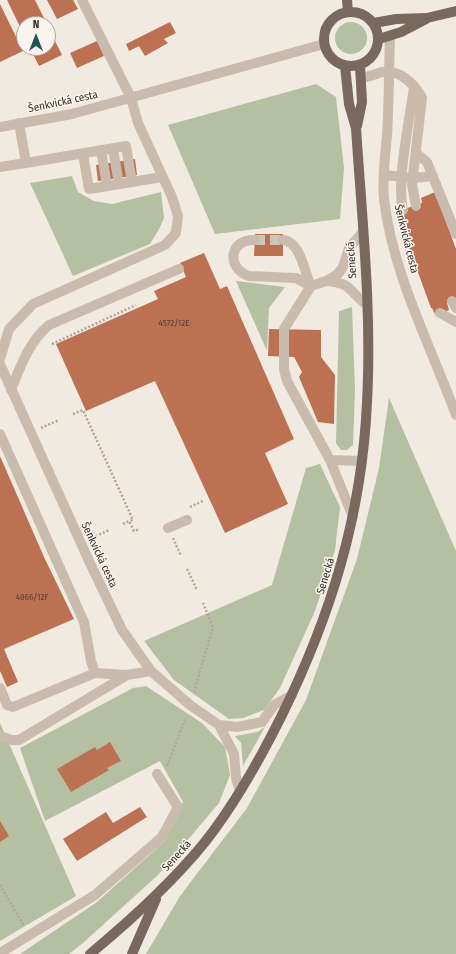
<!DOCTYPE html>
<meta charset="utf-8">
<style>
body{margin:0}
#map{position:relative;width:456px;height:954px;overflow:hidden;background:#f1eae0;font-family:"Fira Sans Condensed",sans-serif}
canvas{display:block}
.north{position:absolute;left:16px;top:16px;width:40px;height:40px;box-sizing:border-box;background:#f9f4ed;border:1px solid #aca59f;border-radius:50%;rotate:0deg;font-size:11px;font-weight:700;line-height:16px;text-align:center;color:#382f2b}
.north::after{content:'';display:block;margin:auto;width:14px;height:18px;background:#235156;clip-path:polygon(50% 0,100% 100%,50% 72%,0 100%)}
</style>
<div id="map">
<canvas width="456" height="954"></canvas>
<div class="north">N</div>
</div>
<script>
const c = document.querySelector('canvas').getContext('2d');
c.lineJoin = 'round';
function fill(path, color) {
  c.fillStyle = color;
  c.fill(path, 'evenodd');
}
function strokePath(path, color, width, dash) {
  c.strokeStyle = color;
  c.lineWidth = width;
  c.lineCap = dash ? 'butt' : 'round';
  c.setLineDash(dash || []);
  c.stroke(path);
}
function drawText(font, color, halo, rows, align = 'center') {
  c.font = font + ' "Fira Sans Condensed",sans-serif';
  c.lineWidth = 3;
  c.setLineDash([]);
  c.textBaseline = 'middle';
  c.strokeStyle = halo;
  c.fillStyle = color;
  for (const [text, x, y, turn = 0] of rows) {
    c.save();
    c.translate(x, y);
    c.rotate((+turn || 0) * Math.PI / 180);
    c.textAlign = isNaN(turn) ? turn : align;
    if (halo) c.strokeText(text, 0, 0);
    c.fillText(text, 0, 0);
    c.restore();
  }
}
fill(new Path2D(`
 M335 38a16 16 0 1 1 32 0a16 16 0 1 1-32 0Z
 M316 84 336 97 344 168 340 219 215 234 168 125Z
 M72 176 78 192 94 201 112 204 161 192 164 218 159 229 150 244 73 276 30 183Z
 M236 281 285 287 269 308 267 351Z
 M352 307 355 390 353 445 347 450H341L336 443 339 311Z
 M389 398 456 551V954H146L180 896 247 808 306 700 357 559 379 468Z
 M320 464 340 507 335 550 315 611 280 688 264 710 243 718 229 719 174 680 144 641 272 585 306 468Z
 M146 686 202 723 225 747 230 775 219 803 158 875 83 943 69 954H20L97 902 165 841 183 802 160 761 45 821 20 748 133 688Z
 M0 723 76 896 0 941Z
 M265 727 243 766 241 743 235 736 257 732Z`), '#b4c0a1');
fill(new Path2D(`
 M7 0H35L47 24H24V35Z
 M47 0H73L78 9 57 19Z
 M0 4 23 51 0 62Z
 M170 22 176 33 164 39 168 43 145 56 139 46 129 51 126 44Z
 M48 27 62 55 39 66 30 48H48Z
 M97 41 104 56 77 68 70 53Z
 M135 159 137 175 98 181 96 165Z
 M435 192 456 249V299L447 303 449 310 436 316 432 308H431L396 212 422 203 421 198Z
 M255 234H283V256H254Z
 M204 253 220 289 227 286 294 439 265 453 288 504 225 533 155 381 86 411 56 344 158 299 154 291 186 277 180 263Z
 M269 329 321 330V357L335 375 334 424 318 422 299 377 302 372 294 357 268 356Z
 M0 456 44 557 74 619 4 649 18 682 7 687 0 671Z
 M110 742 121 761 107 768 109 770 71 792 57 769 95 747 97 750Z
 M140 807 147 817 77 861 63 839 106 812 113 823Z
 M0 821 9 836 0 842Z`), '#bc7153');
strokePath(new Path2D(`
 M255 240H283`), '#ccc5bc', 10, [10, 5]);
strokePath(new Path2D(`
 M52 344 136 305
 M73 414 83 410 133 520 129 521
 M41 428 59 420
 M190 507 203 501
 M123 524 129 521 134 531 140 529
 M92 538 109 530
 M173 538 181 556
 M187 569 197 590
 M194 692 213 627 203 603
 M167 766 186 717
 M0 885 24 926`), '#b5a597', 2.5, [2, 2]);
strokePath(new Path2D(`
 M390 36C389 69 389 102 387 136 385 156 382 179 384 199 393 275 430 344 456 415
 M361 78C369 77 375 74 382 72 399 69 415 84 422 98L412 184 416 206
 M19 123 26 163 126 146 132 182
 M0 127 72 114 324 44
 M113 149 119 184
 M101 150 107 186
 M416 153 427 162 456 234
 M83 154 89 189 162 177
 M0 167 26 163
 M384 175 413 178 433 176
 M403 210C396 182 410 118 414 87
 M255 240C230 238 225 268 249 276L296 278 311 286C304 272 301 242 283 240
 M326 281C353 283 348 291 367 305
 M452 301 456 308
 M440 313 456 322
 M0 359 9 329 33 304 165 245 176 233 178 216 172 197 138 123 131 98 82 0
 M0 364 89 561 122 630 151 671 190 705 219 725 234 754 236 778 240 791
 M11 390C21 365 29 342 49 325L179 269
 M0 434 84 622 91 661 95 673
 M330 460 362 461
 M353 517 330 460 287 381 284 369V329L311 286 326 281 338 274 343 267 349 248 362 233
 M168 528 187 520
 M0 688 7 705 13 707 95 673 127 675 151 671
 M219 725 237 727 262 722 274 705 292 695
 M0 736 12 740H19L127 675
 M0 953 95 895 162 837 178 807 157 774`), '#c9bbad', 10);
strokePath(new Path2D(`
 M347 0 348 12
 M324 39a27 27 0 1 1 54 0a27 27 0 1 1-54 0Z
 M374 23 396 19 427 18 456 11
 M379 39 401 32 426 19
 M357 126 362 102 360 65
 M90 954C131 920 171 884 205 842 235 804 259 761 281 717 331 616 362 515 367 402 372 311 362 219 356 128L349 104 345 66
 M132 954 156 899`), '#78685d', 10);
drawText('9px', '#594035', null, [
 ["4572/12E",174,323],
 ["4866/12F",32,597]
]);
drawText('11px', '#382f2b', '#f9f4ed', [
 ["Šenkvická cesta",63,102,-12],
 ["Šenkvická cesta",406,239,76],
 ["Senecká",352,260,-94],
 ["Šenkvická cesta",99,555,65],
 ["Senecká",326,576,-73],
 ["Senecká",177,856,-48]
]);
</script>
